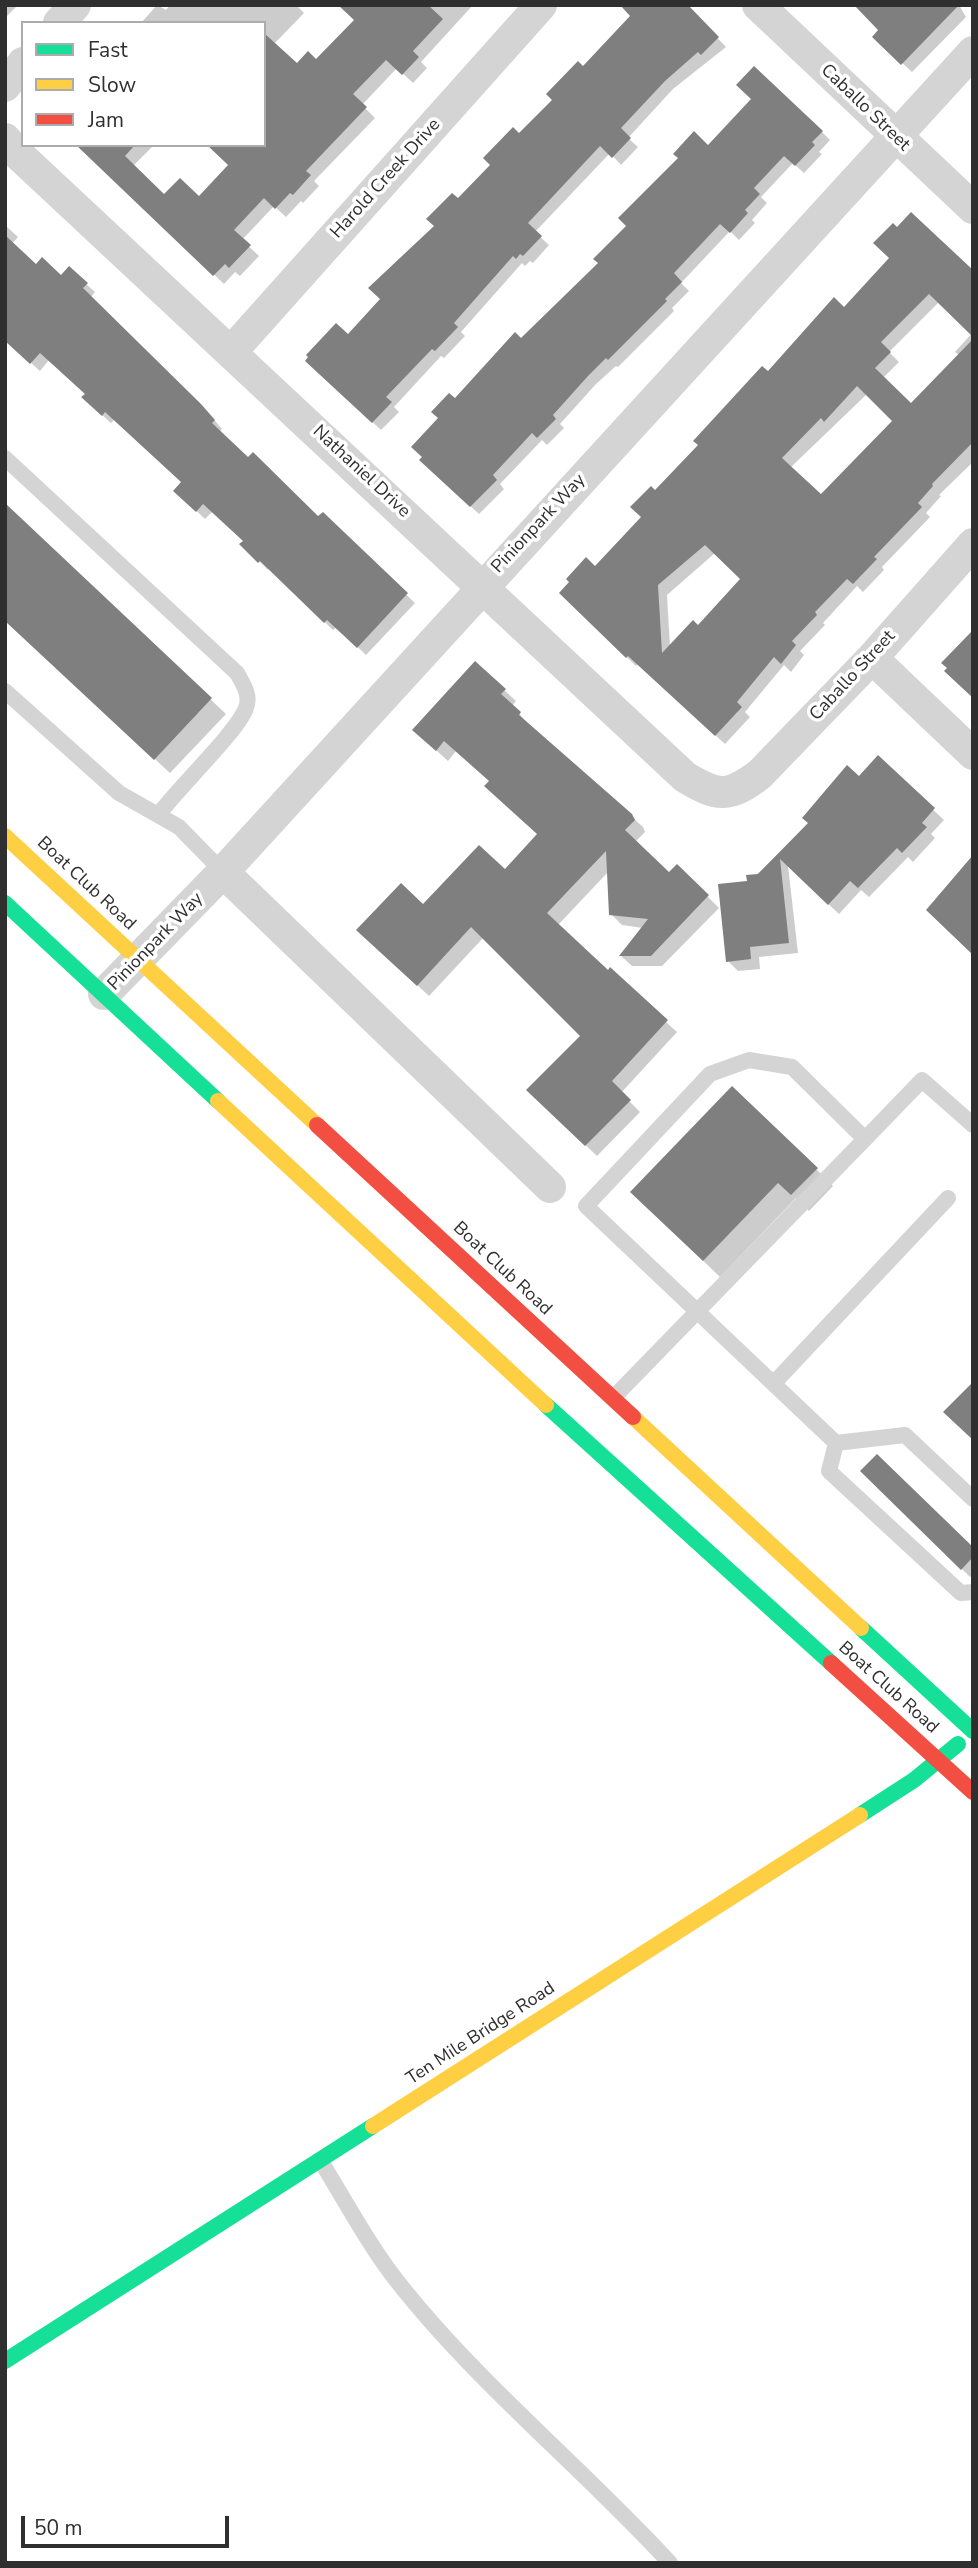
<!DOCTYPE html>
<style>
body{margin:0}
#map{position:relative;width:978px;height:2568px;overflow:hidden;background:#fff;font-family:"Nunito Sans",sans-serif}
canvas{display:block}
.frame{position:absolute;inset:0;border:7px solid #2f2f2f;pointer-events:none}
.legend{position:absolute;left:21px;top:21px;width:245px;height:126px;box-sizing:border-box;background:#fff;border:2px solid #acacac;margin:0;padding:9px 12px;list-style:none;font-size:21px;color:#2f2f2f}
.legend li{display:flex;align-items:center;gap:14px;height:35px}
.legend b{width:35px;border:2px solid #acacac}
.scale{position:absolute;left:21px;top:2516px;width:208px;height:32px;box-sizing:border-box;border:4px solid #2f2f2f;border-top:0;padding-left:9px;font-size:21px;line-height:24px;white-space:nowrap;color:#2f2f2f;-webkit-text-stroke:5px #fff;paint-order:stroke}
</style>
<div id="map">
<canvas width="978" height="2568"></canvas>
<div class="frame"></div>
<ul class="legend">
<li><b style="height:9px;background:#16e098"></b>Fast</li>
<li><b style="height:9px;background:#ffcf43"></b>Slow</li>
<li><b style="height:9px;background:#f24e42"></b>Jam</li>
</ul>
<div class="scale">50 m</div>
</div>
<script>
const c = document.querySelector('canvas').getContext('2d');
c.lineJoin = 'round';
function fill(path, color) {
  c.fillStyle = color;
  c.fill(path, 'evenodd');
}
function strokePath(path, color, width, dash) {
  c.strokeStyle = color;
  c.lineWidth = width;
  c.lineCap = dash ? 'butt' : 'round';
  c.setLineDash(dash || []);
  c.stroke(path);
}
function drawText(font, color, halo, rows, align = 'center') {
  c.font = font + ' "Nunito Sans",sans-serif';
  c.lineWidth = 7;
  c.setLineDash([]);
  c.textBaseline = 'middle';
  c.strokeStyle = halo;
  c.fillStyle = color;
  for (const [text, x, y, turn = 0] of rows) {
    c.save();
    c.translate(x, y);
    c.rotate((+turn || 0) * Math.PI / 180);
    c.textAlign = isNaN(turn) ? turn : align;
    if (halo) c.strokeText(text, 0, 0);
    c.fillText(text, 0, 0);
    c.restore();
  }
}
fill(new Path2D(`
 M5 5 17 6 5 18Z
 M157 5 166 10 170 5H296L304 13 274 44 297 65 316 62 357 20 361 5H473L421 62 427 68 413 83 397 68 362 105 375 118 314 181 319 186 303 203 301 201 286 217 274 206 242 240 259 256 240 276 235 272 224 284 78 145H154L133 166 165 196 199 198 264 145V23H141Z
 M686 5 726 47 673 89 628 138 638 147 621 165 610 153 535 232 549 245 533 263 530 261 525 266 522 263 461 332 465 336 444 358 441 356 394 407 399 412 381 430 307 361 348 336 382 300 458 201 583 68Z
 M856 5H959L966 17 912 72 874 37 881 30Z
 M822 132 830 140 819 152 822 154 804 173 793 163 761 197 767 203 752 220 755 223 739 240 730 231 681 283 689 291 672 308 674 311 618 367 616 366 596 384 560 424 564 428 547 445 542 440 500 484 504 489 479 514 421 460 455 401 600 263 708 147Z
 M5 225 18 237 12 244 36 266 86 284 95 292 90 298 210 415 222 429 219 432 319 519 323 515 415 603 366 655 337 627 333 630 269 568 268 570 242 544 245 541 213 511 205 519 184 499 183 483 115 419 111 423 92 406 87 394 49 360 40 371 5 339Z
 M891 259 939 302 889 352 899 362 883 378 911 405 959 355 955 352 973 332V462L939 495 941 496 926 513 930 517 882 567 884 570 863 592 857 586 823 623 825 625 800 651 804 655 791 672 784 665 745 712 750 717 725 744 638 664 636 666 561 593 595 568 643 517 655 492 768 373 844 309ZM867 394 894 421 821 497 790 468ZM715 553 742 579 698 627 670 647 667 595Z
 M5 506 226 714 170 773 5 621Z
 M475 663 516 701 512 706 530 726 643 827 645 832 635 842 669 875 677 866 719 908 662 966H632L621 956 643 928 622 925 611 914 609 871 558 925 677 1032 621 1093 640 1112 597 1156 528 1090 583 1036 484 937 429 996 370 941 424 906 505 872 539 835 491 782 456 751 448 761 426 741Z
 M878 758 944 820 931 834 935 838 913 862 908 857 869 897 861 890 839 914 788 866 798 953 759 957 760 969 738 971 728 961 749 882Z
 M816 1169 833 1186 809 1211 796 1198 720 1277 649 1208Z
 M863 1471 973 1550V1574L970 1577Z`), '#0003');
fill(new Path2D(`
 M338 5H428L443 19 413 51 419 57 402 75 386 60 353 94 367 107 306 171 311 175 293 195 290 193 275 209 264 198 234 230 251 245 229 268 225 264 213 276 76 145H135L125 156 164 194 180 178 199 196 228 165 207 145H264V33L297 63 308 51 316 59 354 20Z
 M620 5H688L719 37 701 55 698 52 665 81 621 128 631 138 612 158 600 146 528 223 542 236 523 256 520 254 516 259 513 256 454 323 458 327 435 351 432 349 386 397 392 402 372 423 305 361 308 357 306 355 336 323 348 334 380 299 368 288 434 226 426 219 452 193 458 198 490 165 483 158 513 127 519 133 552 100 546 94 578 61 583 66 630 16Z
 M854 5H959L901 65 872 37 878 30Z
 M754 66 823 131 812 142 815 145 795 166 784 156 754 188 760 194 745 210 748 213 730 233 720 224 674 273 682 282 665 299 667 301 608 360 606 358 588 376 553 415 556 419 537 438 532 433 493 475 497 480 470 507 419 460 422 457 411 447 438 418 431 412 449 393 455 398 515 332 521 338 598 263 593 259 626 226 618 218 678 158 673 154 694 131 708 145 751 99 736 85Z
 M911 212 973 270V337L929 294 881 342 891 352 875 368 911 403 973 339V442L932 484 933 486 918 503 922 507 874 557 877 559 853 584 847 579 815 612 817 615 792 641 796 645 781 664 774 657 737 702 742 707 715 736 628 656 626 658 559 593 569 582 566 579 586 557 595 566 641 517 630 507 651 486 655 490 698 445 693 441 762 366 768 371 834 297 844 307 889 258 873 243 893 223 897 227ZM857 386 892 421 821 494 782 458 821 418 824 422ZM705 545 740 579 698 625 693 620 662 653 658 585Z
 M5 235 36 264 42 257 61 275 69 266 88 283 83 288 201 404 215 420 212 423 248 457 253 452 318 516 323 512 408 593 357 648 327 620 324 623 260 561 258 563 239 544 243 541 203 504 196 512 173 491 181 482 105 412 102 416 81 397 85 394 40 353 30 364 5 341Z
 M5 503 212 698 154 760 5 621Z
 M973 630V698L944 671 947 668 941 663Z
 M475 661 506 689 501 694 521 712 519 715 632 814 635 820 625 830 669 872 677 864 709 895 651 956H619L648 919 609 915 606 851 547 913 608 970 610 967 668 1020 612 1081 631 1100 585 1146 526 1090 580 1036 471 927 417 986 356 930 401 883 423 904 479 845 505 869 537 834 484 786 489 781 444 741 436 751 412 730Z
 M878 755 935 808 922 823 927 827 902 853 897 848 858 888 850 881 828 905 780 859 789 943 750 947 751 959 726 962 718 884 747 881 746 875 758 874 808 823 802 818 847 765 859 776Z
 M973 855V955L926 910Z
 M732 1086 818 1168 791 1195 778 1183 703 1261 630 1192Z
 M973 1382V1440L943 1412Z
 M877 1454 973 1547V1557L961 1570 860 1471Z`), '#7f7f7f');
strokePath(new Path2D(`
 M5 458 237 673C243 684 251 695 246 708 238 731 177 789 159 814
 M5 691 119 793 179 827 223 872
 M973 1125 922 1080 865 1139 792 1067 749 1060 710 1074 586 1206 836 1443 905 1435 973 1499
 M774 1383 948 1198
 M613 1398 865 1139
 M836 1443 829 1471 961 1593 973 1592
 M320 2160C345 2200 368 2244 397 2281 478 2384 582 2467 670 2563`), '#d4d4d4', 16);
strokePath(new Path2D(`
 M758 5 973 208
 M59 23 75 5
 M5 86 23 63
 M5 139 18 154 685 777C718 797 729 798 760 774L872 658 973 544
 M231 352 541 5
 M872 658 973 754
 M223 872 550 1187
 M104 994 223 872 973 52`), '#d4d4d4', 32);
strokePath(new Path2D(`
 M5 903 218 1101
 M546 1405 831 1663
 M861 1628 973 1731
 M860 1815 914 1780 958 1744
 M5 2361 373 2126`), '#16e098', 16);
strokePath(new Path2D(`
 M5 836 317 1125
 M218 1101 546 1405
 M633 1417 861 1628
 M373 2126 860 1815`), '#ffcf43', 16);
strokePath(new Path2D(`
 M317 1125 633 1417
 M831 1663 973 1792`), '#f24e42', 16);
drawText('18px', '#2f2f2f', '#fff', [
 ["Caballo Street",865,108,44],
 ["Harold Creek Drive",386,179,-48],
 ["Nathaniel Drive",361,472,43],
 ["Pinionpark Way",539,524,-47],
 ["Caballo Street",853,676,-47],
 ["Boat Club Road",86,884,43],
 ["Pinionpark Way",156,942,-46],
 ["Boat Club Road",502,1269,43],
 ["Boat Club Road",888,1688,42],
 ["Ten Mile Bridge Road",481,2034,-33]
]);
</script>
